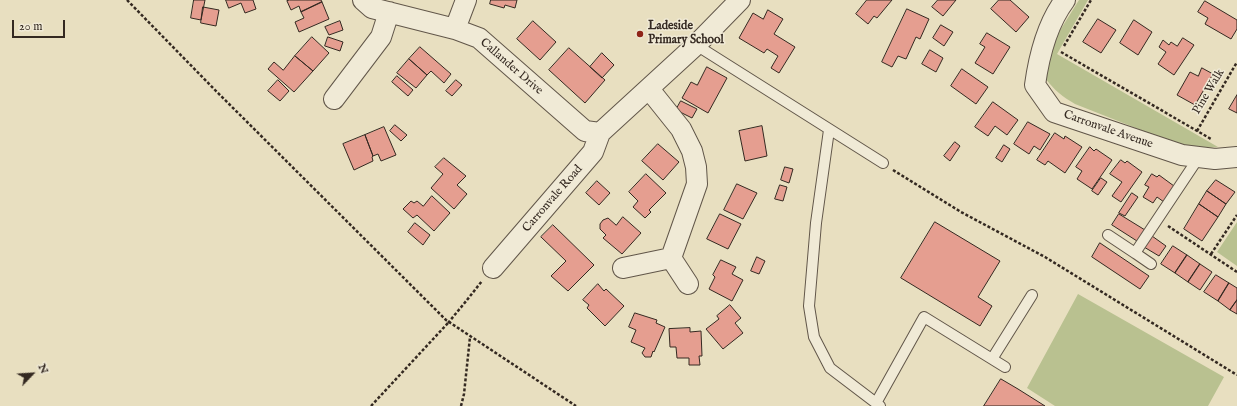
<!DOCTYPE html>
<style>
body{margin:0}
#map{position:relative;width:1237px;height:406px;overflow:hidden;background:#e8dfc0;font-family:"IM FELL English",serif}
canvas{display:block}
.north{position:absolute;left:12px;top:354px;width:40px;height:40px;-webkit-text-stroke:3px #f0ead6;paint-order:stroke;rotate:65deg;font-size:11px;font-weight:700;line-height:16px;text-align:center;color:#342921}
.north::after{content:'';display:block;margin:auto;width:14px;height:18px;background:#342921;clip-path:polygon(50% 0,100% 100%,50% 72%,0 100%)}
.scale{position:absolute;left:12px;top:20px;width:53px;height:18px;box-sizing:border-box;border:2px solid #342921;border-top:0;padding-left:5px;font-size:12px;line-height:14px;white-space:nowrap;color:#342921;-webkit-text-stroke:3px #f0ead6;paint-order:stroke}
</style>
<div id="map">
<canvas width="1237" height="406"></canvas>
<div class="north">N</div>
<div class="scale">20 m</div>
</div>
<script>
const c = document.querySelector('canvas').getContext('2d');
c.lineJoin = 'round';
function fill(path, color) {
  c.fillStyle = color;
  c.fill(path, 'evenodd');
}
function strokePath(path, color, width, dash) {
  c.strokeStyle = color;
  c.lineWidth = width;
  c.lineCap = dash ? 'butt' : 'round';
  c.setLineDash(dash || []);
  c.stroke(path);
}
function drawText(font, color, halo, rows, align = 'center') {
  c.font = font + ' "IM FELL English",serif';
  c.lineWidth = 3;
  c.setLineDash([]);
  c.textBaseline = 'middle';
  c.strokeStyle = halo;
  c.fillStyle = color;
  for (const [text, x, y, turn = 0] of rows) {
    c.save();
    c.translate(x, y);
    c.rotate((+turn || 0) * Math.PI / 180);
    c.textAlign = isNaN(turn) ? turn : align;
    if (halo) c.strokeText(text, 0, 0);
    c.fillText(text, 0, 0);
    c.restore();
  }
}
fill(new Path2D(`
 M1079 0H1088L1057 54 1218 147 1189 149 1075 104C1063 97 1054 90 1046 79L1049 48Z
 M1237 222V266L1217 252Z
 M1078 294 1224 377 1208 406H1055L1027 388Z`), '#b9c190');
const building = new Path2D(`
 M194 0H205L201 20 191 18Z
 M226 0H253L256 9 245 13 241 3 229 8Z
 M290 0H321L322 2 301 12 299 6 291 10 287 1Z
 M491 0H517L515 8 505 5 504 8 490 4Z
 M867 0H892L877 18 874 16 868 24 856 14Z
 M938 0H956L943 16 932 7Z
 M999 0H1010L1029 17 1016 32 991 9Z
 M1205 1 1237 20V29L1231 39 1205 24 1208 18 1198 12Z
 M322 2 329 19 299 32 295 22 304 18 301 12Z
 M203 7 219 10 216 26 201 23Z
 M907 9 929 19 920 39 916 37 906 59 898 56 892 67 882 62Z
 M768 10 783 19 774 34 795 47 779 73 771 68 778 56 767 49 764 53 739 38 753 13 763 19Z
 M1098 19 1116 30 1101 53 1083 42Z
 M1134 20 1152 32 1138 55 1120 43Z
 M340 21 343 30 329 35 325 27Z
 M533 21 556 42 540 60 517 39Z
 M941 25 953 32 944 46 933 38Z
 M987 33 1010 47 993 74 975 63 985 47 980 44Z
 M312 37 329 53 313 71 295 56Z
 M328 37 343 42 340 51 325 46Z
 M1183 38 1194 45 1174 75 1158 64 1166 52 1159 47 1163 40 1169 45 1171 42 1177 46Z
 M420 47 451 74 444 83 431 71 427 75 409 59Z
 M569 48 605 80 585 103 549 70Z
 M930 50 943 58 936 72 922 64Z
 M602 53 614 65 602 78 590 67Z
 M295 56 313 71 294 92 268 69 274 62 283 70Z
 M409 59 427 75 416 88 397 73Z
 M707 67 727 78 708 113 682 98 691 82 697 85Z
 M1202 68 1213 74 1195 105 1177 95 1190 72 1198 76Z
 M962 69 988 87 976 104 951 86Z
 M397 76 413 90 408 96 392 82Z
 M278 80 289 91 280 101 268 91Z
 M456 80 462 85 452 96 446 91Z
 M1237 95V113L1229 109Z
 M681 101 697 109 692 118 676 110Z
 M993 102 1018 120 1007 135 995 126 988 136 975 127Z
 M1028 122 1050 134 1040 150 1034 146 1029 154 1014 144Z
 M395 125 407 135 401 141 390 131Z
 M762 126 767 156 745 161 739 131Z
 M384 127 396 155 381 161 378 154 373 156 365 135Z
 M1055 133 1064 139 1065 136 1082 147 1065 173 1048 161 1045 165 1037 160Z
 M365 135 373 156 372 157 373 161 354 170 343 144Z
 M955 142 960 146 950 161 944 156Z
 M658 144 679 162 663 180 642 161Z
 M1004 145 1010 149 1002 162 996 158Z
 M1090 147 1094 151 1096 149 1112 160 1092 189 1077 179 1082 171 1076 167Z
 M444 158 466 176 457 185 467 194 454 209 431 188 443 174 435 167Z
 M1121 160 1125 163 1127 161 1142 172 1121 202 1112 196 1122 182 1110 174Z
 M785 167 793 169 789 183 781 180Z
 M646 174 666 193 649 210 651 212 645 218 633 207 638 201 629 192Z
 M1152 174 1157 177 1159 175 1174 186 1164 202 1157 197 1153 203 1143 197 1149 187 1145 185Z
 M1101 178 1107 182 1098 195 1092 191Z
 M1216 180 1235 192 1226 204 1207 191Z
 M597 181 610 193 599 205 586 193Z
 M737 184 757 193 743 219 724 210Z
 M780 185 787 187 783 201 775 199Z
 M1207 191 1226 204 1218 217 1199 204Z
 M1132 193 1138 197 1125 216 1119 213Z
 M432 196 450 213 434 231 417 215 413 218 403 209 411 201 414 203 417 201 423 206Z
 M1199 204 1218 217 1202 241 1184 229Z
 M720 214 741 224 728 249 707 239Z
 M1119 214 1145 230 1137 241 1112 225Z
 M623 217 641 233 622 254 603 238 606 235 600 229V224L603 220 608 218 616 225Z
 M935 222 1000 261 978 297 992 306 980 326 901 278Z
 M415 223 430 235 423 245 408 232Z
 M553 225 594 265 568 291 551 276 566 261 541 237Z
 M1152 236 1166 246 1159 256 1144 247Z
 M1100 243 1149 276 1140 289 1092 257Z
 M1173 246 1187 255 1175 273 1161 264Z
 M1187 255 1200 264 1188 282 1175 273Z
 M757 257 765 261 759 274 751 271Z
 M721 260 736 267 732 274 743 280 732 301 709 289 715 277 713 275Z
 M1200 264 1212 272 1200 290 1188 282Z
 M1216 275 1229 283 1218 301 1204 292Z
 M1229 283 1237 288V300L1230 310 1218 301Z
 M598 284 604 291 606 289 624 306 605 326 587 308 589 305 583 300Z
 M1237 300V314L1230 310Z
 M730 305 741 318 735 323 743 333 723 349 706 329 719 319 717 316Z
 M635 313 657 320 656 323 665 327 654 352 653 351 651 357H645L642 353 645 348 631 342 636 330 629 327Z
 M690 328V332L701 331 702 356H699L700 365H689V358H677L676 347H670L669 329Z
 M1001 379 1018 389 1045 406H984Z`);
fill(building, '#e59e90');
strokePath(building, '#342921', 1);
const service = new Path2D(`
 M696 45 883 163
 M829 130 816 223 809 306 814 337 830 368 880 406
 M1108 235 1135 253 1199 157
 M1135 253 1151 264
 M992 359 1032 295
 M876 403 924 317 1005 367`);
const minor = new Path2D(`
 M363 0 372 8 455 29 479 38 585 131 600 133
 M1065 0C1047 24 1039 56 1035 85L1054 112 1182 155 1215 159 1237 157
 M455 29 466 0
 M649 89 681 129 692 151 696 167 697 184 671 258 688 284
 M334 99 381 37 389 12
 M493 268 593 152 600 133 696 45 740 0
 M623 268 671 258`);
strokePath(service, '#615649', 12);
strokePath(minor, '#615649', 22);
strokePath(new Path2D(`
 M127 0 215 90 446 320 576 406
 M1064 46 1091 0
 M1061 52 1211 139
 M1197 131 1237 62
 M893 170 961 212 1045 257 1237 375
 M1168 226 1237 272
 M1211 254 1237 215
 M467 300 482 281
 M371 406 448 323
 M461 406 464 394 470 337`), '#342921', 2.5, [3, 2]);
strokePath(service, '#f0ead6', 10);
strokePath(minor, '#f0ead6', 20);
strokePath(new Path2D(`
 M448 323 467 300`), '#342921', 2.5, [3, 2]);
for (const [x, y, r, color] of [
 [640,34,4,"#8f2418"]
]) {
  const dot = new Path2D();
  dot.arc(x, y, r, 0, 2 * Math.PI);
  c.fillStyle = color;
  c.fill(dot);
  strokePath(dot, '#f0ead6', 1.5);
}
drawText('bold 12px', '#342921', '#f0ead6', [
 ["Ladeside",648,27],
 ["Primary School",648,41]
], 'left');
drawText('12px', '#342921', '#f0ead6', [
 ["Callander Drive",511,67,41],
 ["Pine Walk",1209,92,-59],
 ["Carronvale Avenue",1108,130,19],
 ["Carronvale Road",553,199,-49]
]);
</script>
